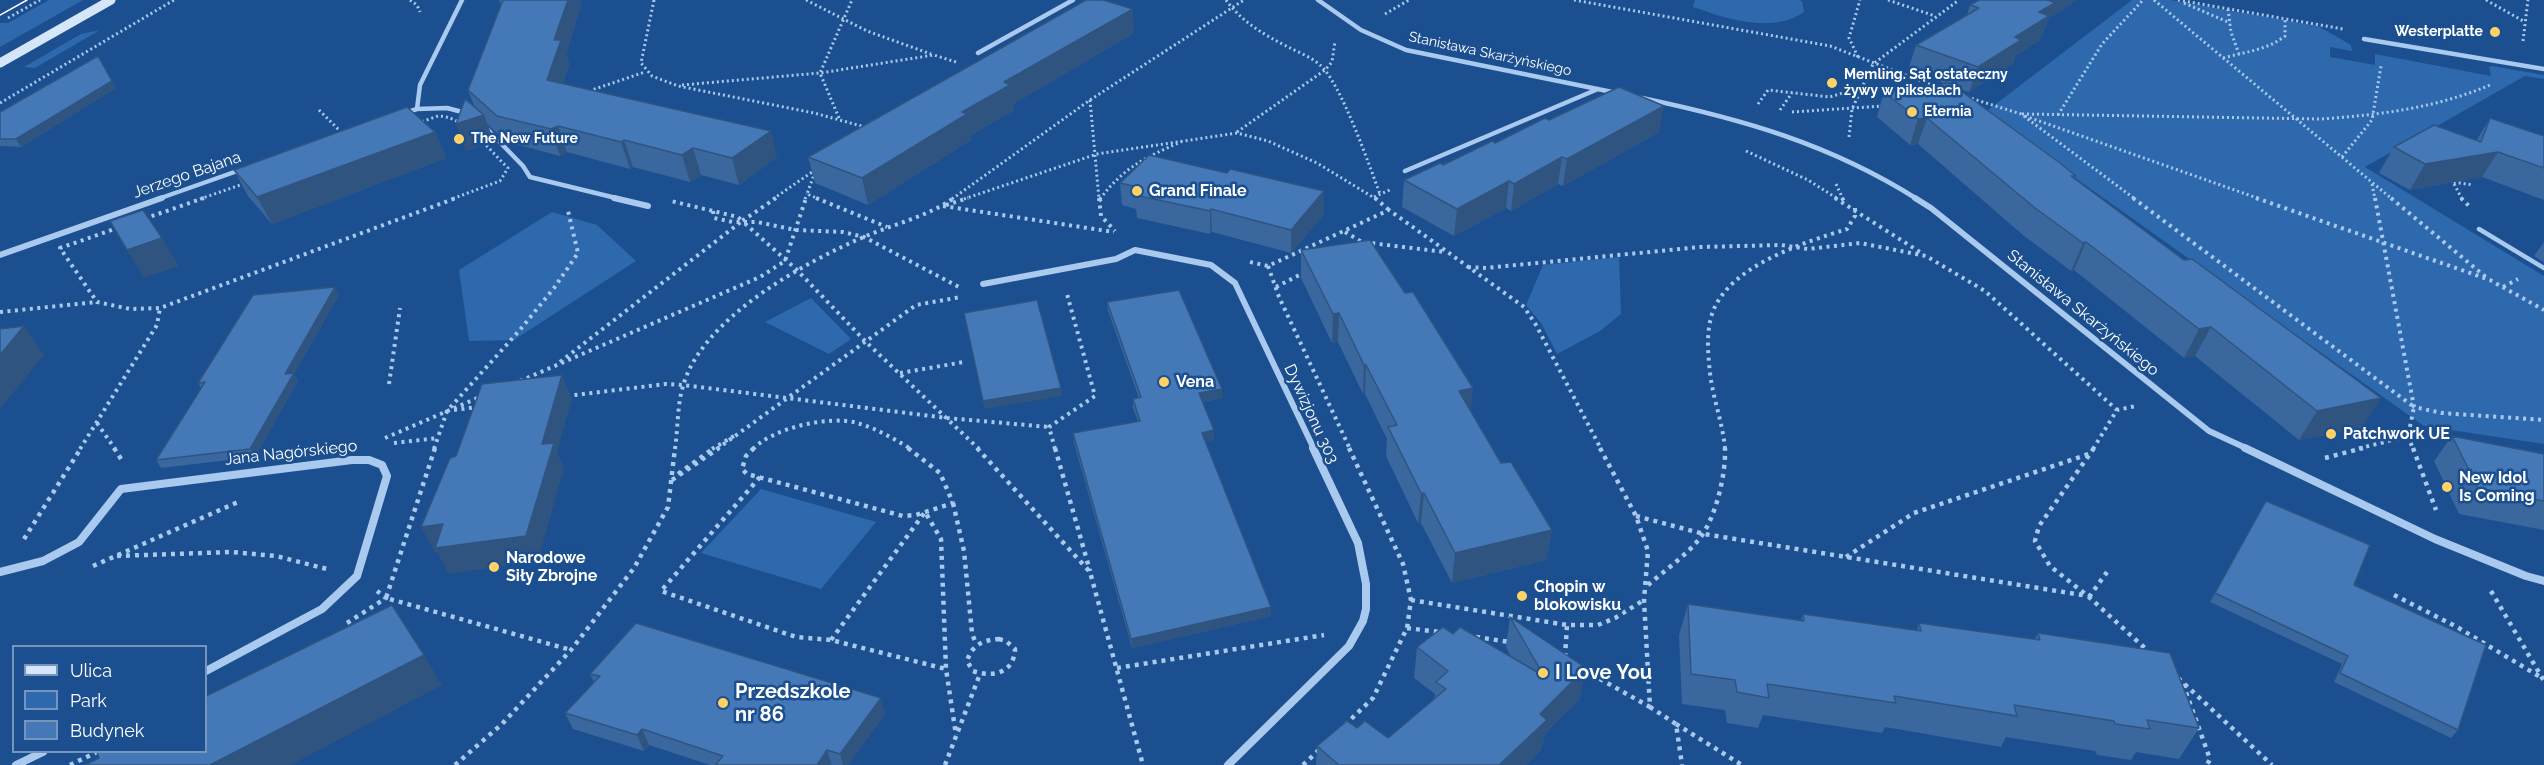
<!DOCTYPE html>
<meta charset="utf-8">
<style>
body{margin:0}
#map{position:relative;width:2544px;height:765px;overflow:hidden;background:#1b4f8f;font-family:Raleway,sans-serif}
canvas{display:block}
.legend{position:absolute;left:12px;top:645px;width:195px;height:108px;box-sizing:border-box;background:#1b4f8f;border:2px solid #7695bc;margin:0;padding:8px 10px;list-style:none;font-size:18px;color:#fff}
.legend li{display:flex;align-items:center;gap:12px;height:30px}
.legend b{width:30px;border:2px solid #7695bc}
</style>
<div id="map">
<canvas width="2544" height="765"></canvas>
<ul class="legend">
<li><b style="height:8px;background:#d6e6fa"></b>Ulica</li>
<li><b style="height:16px;background:#2e69ad"></b>Park</li>
<li><b style="height:16px;background:#4478b7"></b>Budynek</li>
</ul>
</div>
<script>
const c = document.querySelector('canvas').getContext('2d');
c.lineJoin = 'round';
function fill(path, color) {
  c.fillStyle = color;
  c.fill(path, 'evenodd');
}
function strokePath(path, color, width, dash) {
  c.strokeStyle = color;
  c.lineWidth = width;
  c.lineCap = dash ? 'butt' : 'round';
  c.setLineDash(dash || []);
  c.stroke(path);
}
function drawText(font, color, halo, rows, align = 'center') {
  c.font = font + ' Raleway,sans-serif';
  c.lineWidth = 5;
  c.setLineDash([]);
  c.textBaseline = 'middle';
  c.strokeStyle = halo;
  c.fillStyle = color;
  for (const [text, x, y, turn = 0] of rows) {
    c.save();
    c.translate(x, y);
    c.rotate((+turn || 0) * Math.PI / 180);
    c.textAlign = isNaN(turn) ? turn : align;
    if (halo) c.strokeText(text, 0, 0);
    c.fillText(text, 0, 0);
    c.restore();
  }
}
fill(new Path2D(`
 M49 0H83L0 47V23H8Z
 M1695 0H1798L1802 1 1804 12C1772 34 1727 19 1693 7Z
 M2132 0H2170L2318 26 2351 45 2352 51 2330 47V57L2375 65V54L2491 76 2489 67 2492 66 2544 75V79L2525 76 2365 167 2544 276V444L2424 426 1984 113Z
 M100 30 35 68 24 67 81 34Z
 M552 212 597 225 636 261 514 340 469 341 459 270Z
 M1619 257 1621 314 1600 331 1557 354 1541 323 1526 305 1543 265Z
 M811 298 851 339 829 354 765 322Z
 M761 489 876 522 821 589 701 553Z`), '#2e69ad');
strokePath(new Path2D(`
 M410 0 417 5 420 12
 M654 0 641 63 652 76 678 86 814 113 865 127
 M806 0 867 31 931 54
 M1226 0C1242 22 1263 34 1288 47 1298 52 1311 57 1320 65 1341 83 1369 165 1380 194
 M1574 0 1830 46 1937 87
 M1888 0 1935 16
 M2154 0 2392 199
 M2178 0 2343 29
 M2486 0 2525 22
 M2184 3 2230 23
 M2228 9 2231 32 2239 54
 M1385 14 1409 0
 M8 18 40 0
 M2523 41 2528 0
 M1858 57 1849 38 1860 0
 M2223 58C2245 52 2267 50 2285 36V19
 M682 85 820 73 934 55 956 62
 M589 91 645 72
 M1967 97 2021 114 2135 199
 M1090 100 1099 199
 M0 103 174 0
 M1758 104 1768 90 1830 97 1862 87
 M319 110 342 133
 M1780 110 1792 93
 M1792 112 1883 106
 M2022 114 2321 119C2379 115 2436 108 2490 85
 M2058 115 2102 44 2143 0
 M2025 116 2260 199
 M839 118 820 73 852 0
 M1237 132 1325 70 1332 62 1335 41
 M1849 137 1852 109 1873 64 1959 0
 M1746 151 1808 180 1838 199
 M2342 157 2372 120 2381 66
 M815 172 807 194 819 199
 M1836 184 1843 199
 M2372 184 2375 199
 M1374 197 1392 189
 M200 199 438 116C465 116 489 150 508 168L500 181 452 199
 M773 199 815 170
 M805 199 807 194
 M952 199 1090 100 1244 0
 M964 199 1097 154 1237 133 1268 141 1317 163 1376 199
 M1100 199C1124 167 1146 157 1181 142
 M2462 199 2453 182 2473 185`), '#a9c9ee', 3, [2, 3]);
strokePath(new Path2D(`
 M204 198 60 248 97 302 130 309 160 308 456 198
 M776 198 742 221 796 269 866 342 979 449
 M816 198 887 227
 M1099 198 1101 216 1115 231
 M1375 198 1389 210
 M1835 198 1923 254
 M1842 198 1844 201
 M2133 198 2414 407 2408 436 2357 449
 M2256 198 2490 280 2544 310
 M2375 198 2414 407 2442 413 2544 420
 M2391 198 2487 278
 M2461 198 2471 208
 M1099 201 1102 198
 M946 205 968 198
 M943 206 1114 232
 M713 211 714 218 733 222H757L796 230 843 232 864 237 959 287
 M1345 232 1362 242 1445 252
 M1250 262 1268 266 1389 210 1524 307 1536 325 1601 449
 M1268 266 1279 297 1350 449
 M1468 267 1486 268 1700 247 1781 245 1808 249 1860 243 1926 256 1985 291 2117 410
 M1276 287 1305 272
 M2503 287 2518 279
 M0 312 97 302
 M560 362 742 221 738 217 671 201
 M900 373 964 362
 M520 381 760 277 785 261 806 198
 M389 384 400 308
 M567 396 666 384 683 385 947 418 1049 427
 M454 410 477 407
 M97 423 115 449
 M2408 436 2413 449
 M385 438 480 397
 M394 443 438 438
 M80 449 157 325 160 308
 M434 449 447 411 519 331 554 288 578 253 568 211
 M675 449C678 429 677 406 683 386 702 318 805 262 866 236 895 224 928 216 954 198
 M712 449 734 436
 M717 449 916 305 961 297
 M753 449C773 428 829 415 857 423 876 428 894 439 911 449
 M1055 449 1049 427 1095 396 1067 294
 M1725 449C1723 424 1713 399 1710 373 1708 354 1706 333 1712 314 1728 266 1803 243 1847 229L1855 216V208
 M2093 449 2117 410 2136 406`), '#a9c9ee', 4, [3, 4.5]);
strokePath(new Path2D(`
 M114 448 123 462
 M435 448 386 598 571 650
 M754 448 746 456 742 469 747 474 903 516 916 515 953 503
 M908 448 940 473 953 503
 M977 448 1090 572 1143 765
 M1055 448 1090 571
 M1600 448 1636 516 1648 551 1644 600 1650 707 1676 724 1682 765
 M2094 448 2039 526 2035 541 2050 566 2089 597 2148 651
 M2413 448 2436 510
 M2325 458 2363 448
 M678 474 714 448
 M760 477 661 591 796 637 831 640 946 669
 M672 480 719 448
 M953 503 964 551 972 633 976 644
 M1636 516 1704 534 2088 596
 M24 539 81 448
 M117 556 231 552 276 556 327 569
 M1846 557 1914 513 2089 454
 M93 566 238 502
 M1648 585C1665 570 1686 556 1700 538 1716 517 1726 474 1725 448
 M2491 591 2544 681
 M2394 595 2457 627 2542 678
 M2089 597 2107 572
 M1411 600 1567 625H1598L1615 618 1644 600
 M347 623 386 598 377 591
 M1407 628 1439 632
 M1476 637 1510 642
 M999 639 1006 641 1015 649C1014 673 993 678 973 671L967 661C972 645 983 640 999 639Z
 M831 640 925 512 941 539 946 669 956 735
 M1565 657 1567 625
 M1117 668 1324 635
 M1584 670 1650 707
 M2178 678 2272 765
 M2183 684 2210 759 2207 765
 M1676 724 1742 765
 M1345 725 1373 698 1407 628 1411 600 1403 564 1349 448
 M70 765 97 752
 M455 765 502 724 571 650 634 568 668 507 675 448
 M945 765 980 674
 M1303 765 1320 749`), '#a9c9ee', 4.5, [4, 5]);
strokePath(new Path2D(`
 M2479 229 2544 268`), '#a9c9ee', 4.5);
strokePath(new Path2D(`
 M1318 0 1361 30 1406 50 1617 93
 M2364 39 2544 69
 M978 53 1073 0
 M1642 98C1742 119 1830 144 1917 199
 M417 109 447 108 466 113
 M405 113 417 109 420 85 462 0
 M486 128 523 166 530 177 620 199
 M1405 171 1598 89
 M158 199 243 169`), '#a9c9ee', 4.5);
strokePath(new Path2D(`
 M614 198 648 206
 M1915 198 1931 208 2209 431 2248 449
 M0 255 162 198
 M983 284 1116 259 1135 250 1211 265 1235 283 1314 449`), '#a9c9ee', 6);
strokePath(new Path2D(`
 M2245 448 2435 539 2526 576 2544 581
 M0 572 43 561 79 542 121 489 352 460H369L382 465 387 476 357 576 322 609 206 671
 M16 765 43 752
 M1228 765 1349 646 1363 621 1366 609V584L1358 543 1313 448`), '#a9c9ee', 8);
strokePath(new Path2D(`
 M0 63 111 0`), '#d6e6fa', 9);
strokePath(new Path2D(`
 M0 15 27 0`), '#fff', 1.5);
fill(new Path2D(`
 M499 0H580L581 6 566 54 569 64 563 84 777 157 739 185 701 175 690 182 633 167 630 169 567 152 560 156 507 142 487 124 494 141 466 151 475 108 468 90 501 4Z
 M1979 0H2077L2049 18 2040 40 2015 56 2013 64 1969 92 1956 88 2074 179 2362 428 2299 440 2195 356 2184 358 2074 270 2071 271 2024 236 1918 144 1910 145 1877 117 1884 92 1946 84 1908 70 1916 45 1967 15 1970 5Z
 M1134 33 1013 104 1014 110 970 136 971 140 868 205 815 183 808 157Z
 M116 88 21 147 0 146V112Z
 M2490 118 2544 136V200L2482 177 2410 190 2379 173 2394 147 2476 141Z
 M1549 120 1659 132 1563 186 1558 184 1511 211 1506 208 1454 236 1402 207 1404 180 1443 165Z
 M435 132 446 158 272 224 248 196 234 170Z
 M1227 173 1324 191V214L1291 253 1212 232 1210 234 1137 218 1136 209 1122 205 1120 183Z
 M2544 242V262L2534 256Z
 M1301 250 1405 293 1473 388 1470 410 1501 463 1552 530 1546 560 1452 583 1421 523H1418L1386 456 1387 439 1365 394H1363L1338 342 1332 343 1301 278Z
 M339 295 294 374 298 381 255 457 161 468 156 460 201 388 198 383Z
 M1107 302 1223 398 1202 402 1214 440 1205 441 1271 616 1132 648 1074 443 1073 433 1138 421 1133 408V399L1139 398 1108 311Z
 M2452 436 2544 454V530L2459 514 2434 461Z
 M2266 501 2354 585 2458 730 2451 738 2334 682 2342 664 2210 602Z
 M1688 604 1801 620 1803 614 1917 630 1919 623 2034 640 2038 633 2199 728 2179 759 2136 752 2131 760 2097 755 2095 751 2006 737 2001 747 1885 727 1882 733 1763 715 1758 728 1727 723 1725 710 1682 704 1679 635Z
 M1510 617 1580 699 1545 733 1541 750 1526 765H1316L1317 746 1357 728 1388 738 1434 699 1435 694 1414 678 1417 647 1453 634 1511 657 1506 647Z
 M590 674 885 714 848 765H710L649 745 644 751 573 729 565 713 594 682Z`), '#3a679d');
fill(new Path2D(`
 M568 0H580L581 6 566 54 569 64 556 105 547 80 554 40Z
 M2049 0H2077L2049 18 2040 40 2015 56 2013 64 1969 92 1978 67 2015 37 2039 12Z
 M1133 9 1134 33 1013 104 1014 110 970 136 971 140 868 205 862 178 962 112 1004 82Z
 M112 81 116 88 21 147 16 139Z
 M1664 106 1659 132 1563 186 1567 159Z
 M484 115 494 141 466 151 456 124Z
 M1927 118 1918 144 1910 145 1918 119Z
 M558 126 567 152 560 156 551 129Z
 M771 131 777 157 739 185 732 158Z
 M435 132 446 158 272 224 257 197Z
 M624 140 633 167 630 169 621 142Z
 M693 148 701 175 690 182 682 155Z
 M2498 152 2482 177 2410 190 2425 164Z
 M1562 157 1558 184 1511 211 1514 184Z
 M1509 181 1506 208 1454 236 1457 209Z
 M1324 191V214L1291 253V230Z
 M1211 209 1212 232 1210 234V211Z
 M162 238 179 266 144 278 127 250Z
 M2086 242 2074 270 2071 271 2083 243Z
 M335 287 339 295 294 374 298 381 255 457 250 449 285 374Z
 M1339 313 1338 342 1332 343 1333 314Z
 M24 326 44 355 0 409V355Z
 M2211 327 2195 356 2184 358 2199 329Z
 M1364 365H1366L1365 394H1363Z
 M562 375 572 399 557 452 564 468 538 561 449 574 437 552 435 553 421 527 542 444Z
 M1061 388 1062 396 985 409 983 401Z
 M1473 388 1469 418 1459 391Z
 M1222 389 1223 398 1199 402V393Z
 M2381 398 2362 428 2299 440 2317 411Z
 M1214 430V440L1202 442V433Z
 M1421 493H1424L1421 523H1418Z
 M1552 530 1546 560 1452 583 1455 553Z
 M1271 607V616L1132 648 1131 639Z
 M424 655 442 685 291 765H210Z
 M1586 668 1580 699 1545 733 1541 750 1526 765H1499L1540 714Z
 M881 698 885 714 848 765H843L840 754Z
 M642 729 649 745 644 751 637 735Z
 M827 750 832 765H817Z`), '#305480');
const building = new Path2D(`
 M503 0H568L554 40H561L547 80 771 131 732 158 693 148 682 155 624 140 621 142 558 126 551 129 497 116 468 90Z
 M1086 0H1103L1133 9 1004 82 1010 85 962 112 967 114 862 178 808 157Z
 M1979 0H2049H2048L2055 3 2039 12 2049 16 2015 37 2021 40 1978 67 1916 45 1979 8 1970 5Z
 M98 56 112 81 16 139H0V112Z
 M1950 83 2060 163 2076 176H2071L2184 260 2192 259 2381 398 2317 411 2211 327 2199 329 2086 242 2083 243 2035 208 1927 118 1918 119 1884 92Z
 M1619 87 1664 106 1567 159 1562 157 1514 184 1509 181 1457 209 1404 180 1440 163 1443 165 1492 141 1495 143 1545 118 1549 120Z
 M465 99 484 115 456 124Z
 M407 107 435 132 257 197 234 170Z
 M2490 118 2544 136V168L2498 152 2425 164 2394 147 2434 125 2481 142Z
 M1149 155 1227 173 1230 169 1324 191 1291 230 1211 209 1210 211 1135 195 1142 188 1120 183Z
 M143 210 162 238 127 250 110 221Z
 M1370 240 1405 293 1413 292 1473 388 1459 391 1501 463 1511 462 1552 530 1455 553 1424 493H1421L1388 427 1397 425 1366 365H1364L1339 313 1333 314 1301 250Z
 M335 287 285 374 294 373 250 449 156 460 205 382 198 383 253 295Z
 M1179 290 1222 389 1199 393 1214 430 1202 433 1271 607 1131 639 1073 433 1140 421 1133 399 1141 397 1107 302Z
 M1037 300 1061 388 983 401 964 313Z
 M24 326 0 355V329Z
 M562 375 542 444 554 443 526 536 435 548 443 524 421 527 450 458 456 456 482 384Z
 M2452 436 2544 454V501L2478 488Z
 M2266 501 2370 545 2354 585 2486 645 2458 730 2340 673 2348 656 2215 593Z
 M1688 604 1804 621 1803 614 1921 631 1919 623 2040 640 2038 633 2170 653 2199 728 2147 720 2150 729 2115 724 2114 721 2014 705 2017 716 1894 696 1896 703 1767 684 1769 698 1737 692 1735 680 1691 674Z
 M392 605 424 655 210 765H85L99 758 97 752H206V696Z
 M1510 617 1586 668 1540 714 1547 720 1499 765H1339L1317 746 1347 721 1357 728 1365 721 1388 738 1446 689 1436 682 1448 671 1417 647 1443 627 1453 634 1460 627 1544 676Z
 M636 623 881 698 840 754 827 750 817 765H719L716 764 723 756 642 729 637 735 565 713 600 676 590 674Z`);
fill(building, '#4478b7');
strokePath(building, '#305480', 1.5);
for (const [x, y, r, color] of [
 [2495,32,6,"#ffd166"],
 [1832,83,6,"#ffd166"],
 [1912,112,6,"#ffd166"],
 [459,139,6,"#ffd166"],
 [1137,191,6,"#ffd166"],
 [1164,382,6,"#ffd166"],
 [2331,434,6,"#ffd166"],
 [2447,487,6,"#ffd166"],
 [494,567,6,"#ffd166"],
 [1522,596,6,"#ffd166"],
 [1543,673,6,"#ffd166"],
 [723,703,6,"#ffd166"]
]) {
  const dot = new Path2D();
  dot.arc(x, y, r, 0, 2 * Math.PI);
  c.fillStyle = color;
  c.fill(dot);
  strokePath(dot, '#1b4f8f', 2);
}
drawText('bold 14px', '#fff', '#1b4f8f', [
 ["Westerplatte",2483,32,"right"],
 ["Memling. Sąt ostateczny",1844,75],
 ["żywy w pikselach",1844,91],
 ["Eternia",1924,112],
 ["The New Future",471,139]
], 'left');
drawText('14px', '#fff', '#1b4f8f', [
 ["Stanisława Skarżyńskiego",1490,54,12]
]);
drawText('16px', '#fff', '#1b4f8f', [
 ["Jerzego Bajana",187,175,-19],
 ["Stanisława Skarżyńskiego",2083,313,39],
 ["Dywizjonu 303",1311,414,65],
 ["Jana Nagórskiego",291,453,-6]
]);
drawText('bold 16px', '#fff', '#1b4f8f', [
 ["Grand Finale",1149,191],
 ["Vena",1176,382],
 ["Patchwork UE",2343,434],
 ["New Idol",2459,478],
 ["Is Coming",2459,496],
 ["Narodowe",506,558],
 ["Siły Zbrojne",506,576],
 ["Chopin w",1534,587],
 ["blokowisku",1534,605]
], 'left');
drawText('bold 20px', '#fff', '#1b4f8f', [
 ["I Love You",1555,673],
 ["Przedszkole",735,692],
 ["nr 86",735,715]
], 'left');
</script>
